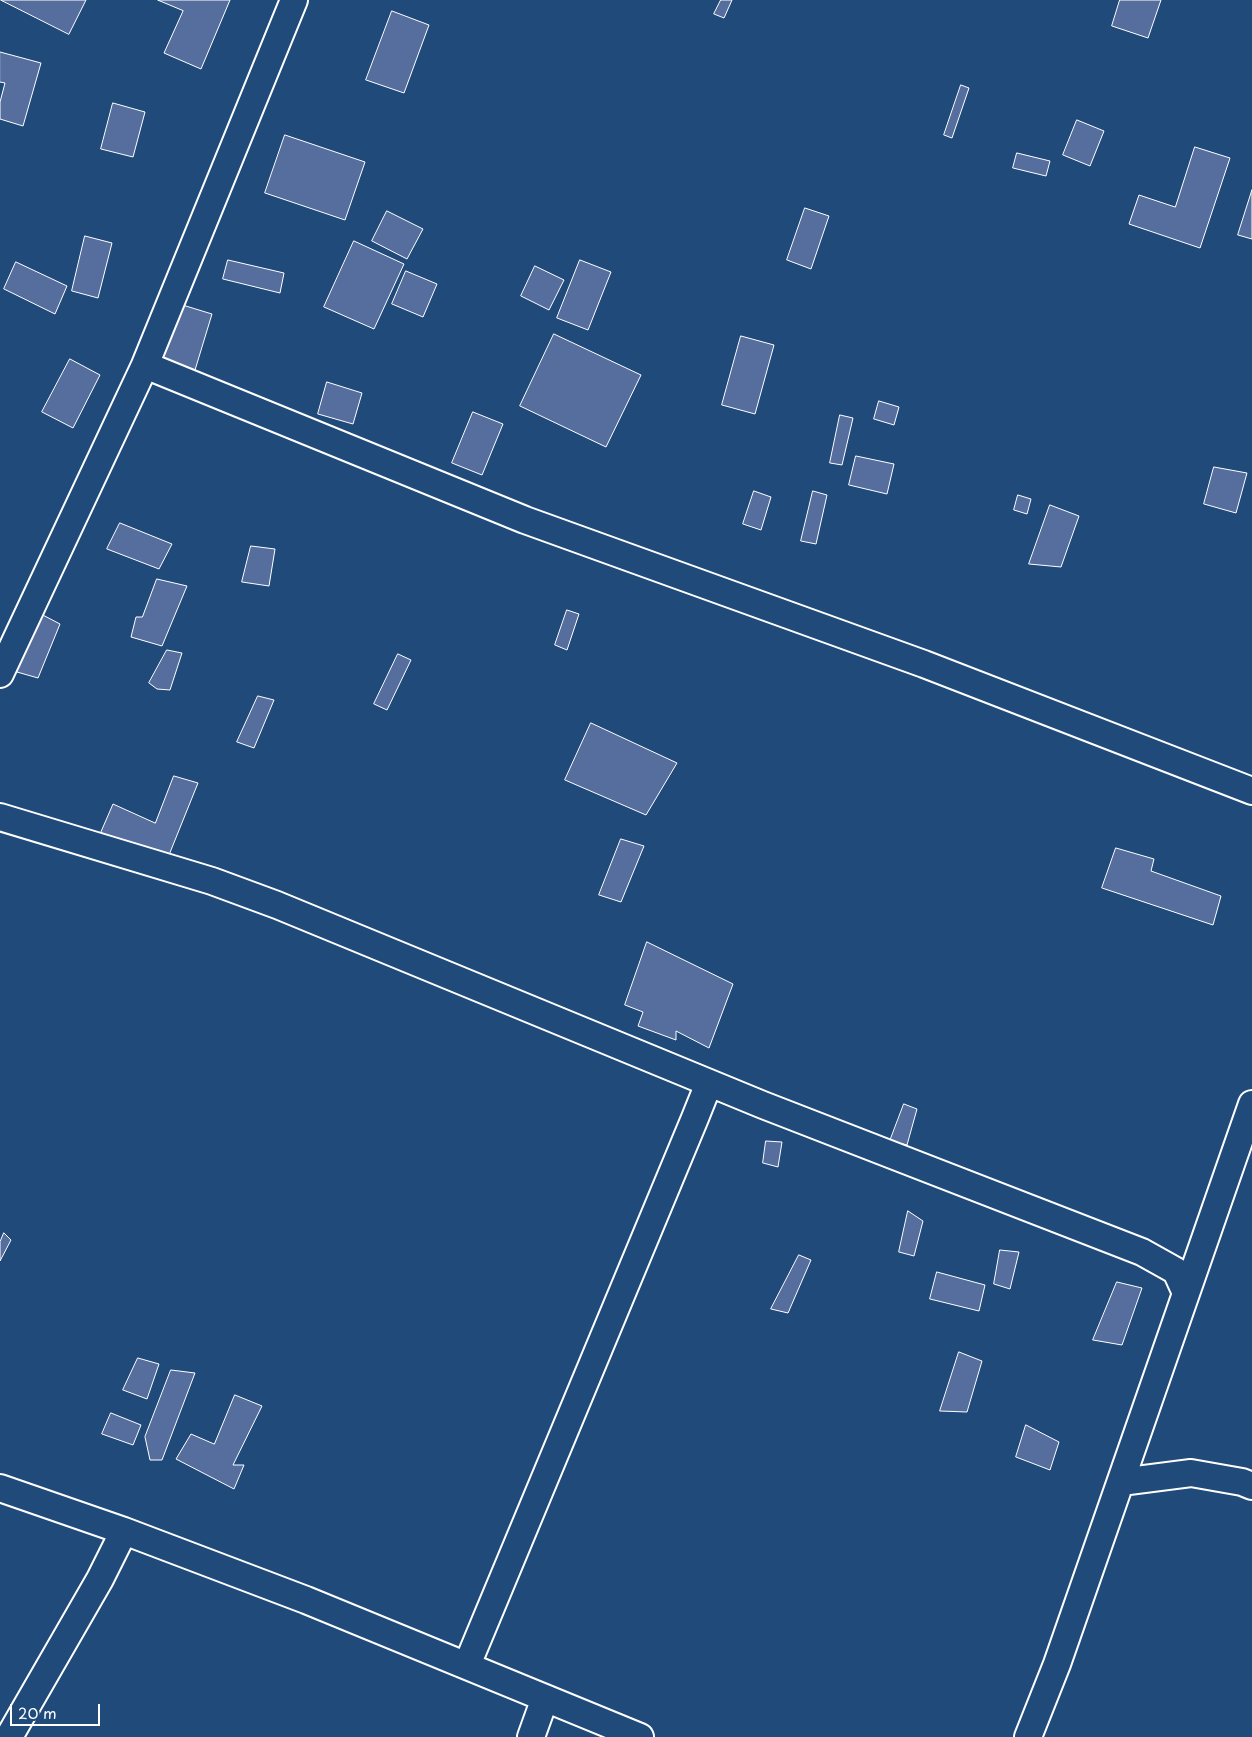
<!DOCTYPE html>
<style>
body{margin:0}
#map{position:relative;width:1252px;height:1737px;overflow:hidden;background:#1f4a7a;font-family:"Playpen Sans",sans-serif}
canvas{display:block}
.scale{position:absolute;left:10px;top:1704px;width:90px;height:22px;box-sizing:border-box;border:2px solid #fff;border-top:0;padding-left:6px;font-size:15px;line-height:18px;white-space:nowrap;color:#fff;-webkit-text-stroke:4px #1f4a7a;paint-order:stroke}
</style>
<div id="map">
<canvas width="1252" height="1737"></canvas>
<div class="scale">20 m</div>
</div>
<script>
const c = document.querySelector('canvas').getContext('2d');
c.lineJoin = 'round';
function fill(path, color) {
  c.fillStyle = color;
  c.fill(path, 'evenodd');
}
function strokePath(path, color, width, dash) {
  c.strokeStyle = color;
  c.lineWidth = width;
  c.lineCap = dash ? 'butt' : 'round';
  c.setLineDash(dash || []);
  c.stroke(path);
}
const building = new Path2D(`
 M1 0H86L69 34Z
 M158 0H230L201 69 164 53 183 11Z
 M721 0H732L724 18 714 14Z
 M1120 0H1161L1148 38 1112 26Z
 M392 11 429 25 404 93 366 80Z
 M0 52 41 63 23 126 0 119V102L5 83 0 82Z
 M961 85 969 88 952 138 944 135Z
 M113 103 145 112 133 157 101 149Z
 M1077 120 1104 131 1090 166 1063 155Z
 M285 135 365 162 345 220 265 193Z
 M1195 147 1230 158 1200 248 1129 224 1139 195 1175 207Z
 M1017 153 1050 161 1046 176 1013 168Z
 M1252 190V239L1238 235Z
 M805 208 829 216 811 269 787 260Z
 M387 211 423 229 407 259 372 241Z
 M85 236 112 243 98 298 72 291Z
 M354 241 404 264 374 329 324 307Z
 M228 260 284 273 280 293 223 279Z
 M580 260 611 272 588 330 557 318Z
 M16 262 67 286 55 314 4 289Z
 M535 266 564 280 549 310 521 296Z
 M406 271 437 284 423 317 392 304Z
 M176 303 212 314 195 370 159 358Z
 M554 334 641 375 606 447 520 406Z
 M741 336 774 345 755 414 722 405Z
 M70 359 100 375 73 428 42 412Z
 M327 382 362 393 353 424 318 414Z
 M879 401 899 407 894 425 874 419Z
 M473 412 503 424 482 475 452 463Z
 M840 415 853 418 842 465 830 463Z
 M856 456 894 464 887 494 849 485Z
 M1214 467 1247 473 1236 513 1204 504Z
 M754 491 771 497 761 530 743 524Z
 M813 491 827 495 816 544 801 541Z
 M1018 495 1031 499 1027 514 1014 510Z
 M1050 505 1079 516 1061 567 1029 564Z
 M120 523 172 544 159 569 107 549Z
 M251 546 275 549 269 586 242 582Z
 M157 579 187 586 162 646 131 637 136 617H142Z
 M567 610 579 614 567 650 555 645Z
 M39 613 60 624 38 678 10 670Z
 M167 650 182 653 170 690 157 689 149 683Z
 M398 654 411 660 387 710 374 704Z
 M258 696 274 700 254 748 237 742Z
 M591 723 677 763 646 815 565 780Z
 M174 776 198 783 169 855 100 834 113 804 155 823Z
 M621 839 644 846 621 902 599 895Z
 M1116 848 1154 859 1151 871 1221 896 1213 925 1102 888Z
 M647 942 733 984 709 1048 676 1031V1040L638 1026 643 1012 625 1005Z
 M904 1104 917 1109 907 1145 890 1141Z
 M766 1141 782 1142 778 1167 763 1163Z
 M908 1211 923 1221 914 1256 899 1252Z
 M4 1233 11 1240 0 1261V1242Z
 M1000 1250 1019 1252 1010 1289 994 1284Z
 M799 1255 811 1260 788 1313 771 1309Z
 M937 1272 985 1285 979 1311 930 1299Z
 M1117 1282 1142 1288 1122 1345 1093 1340Z
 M959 1352 982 1361 967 1412 940 1411Z
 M138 1358 159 1364 147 1399 123 1390Z
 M171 1370 195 1373 162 1460H150L145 1437Z
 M235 1395 262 1406 233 1465H244L234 1489 176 1459 191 1434 214 1444Z
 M111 1413 141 1425 133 1445 102 1434Z
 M1026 1425 1059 1442 1050 1470 1016 1457Z`);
fill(building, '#566e9e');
strokePath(building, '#fff', 1);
const minor = new Path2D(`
 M145 365 525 520 924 664 1252 791
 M0 674 145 365 294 0
 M0 817 212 881 277 905 763 1105 1142 1252 1176 1271 1186 1293
 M1121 1482 1191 1473 1242 1482 1252 1486
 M0 1488 124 1531 306 1600 640 1737
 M467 1665 695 1118 709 1083
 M9 1737 100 1579 124 1531
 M531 1737 545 1698
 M1028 1737 1057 1664 1252 1104`);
strokePath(minor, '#fff', 30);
strokePath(minor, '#1f4a7a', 26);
</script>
